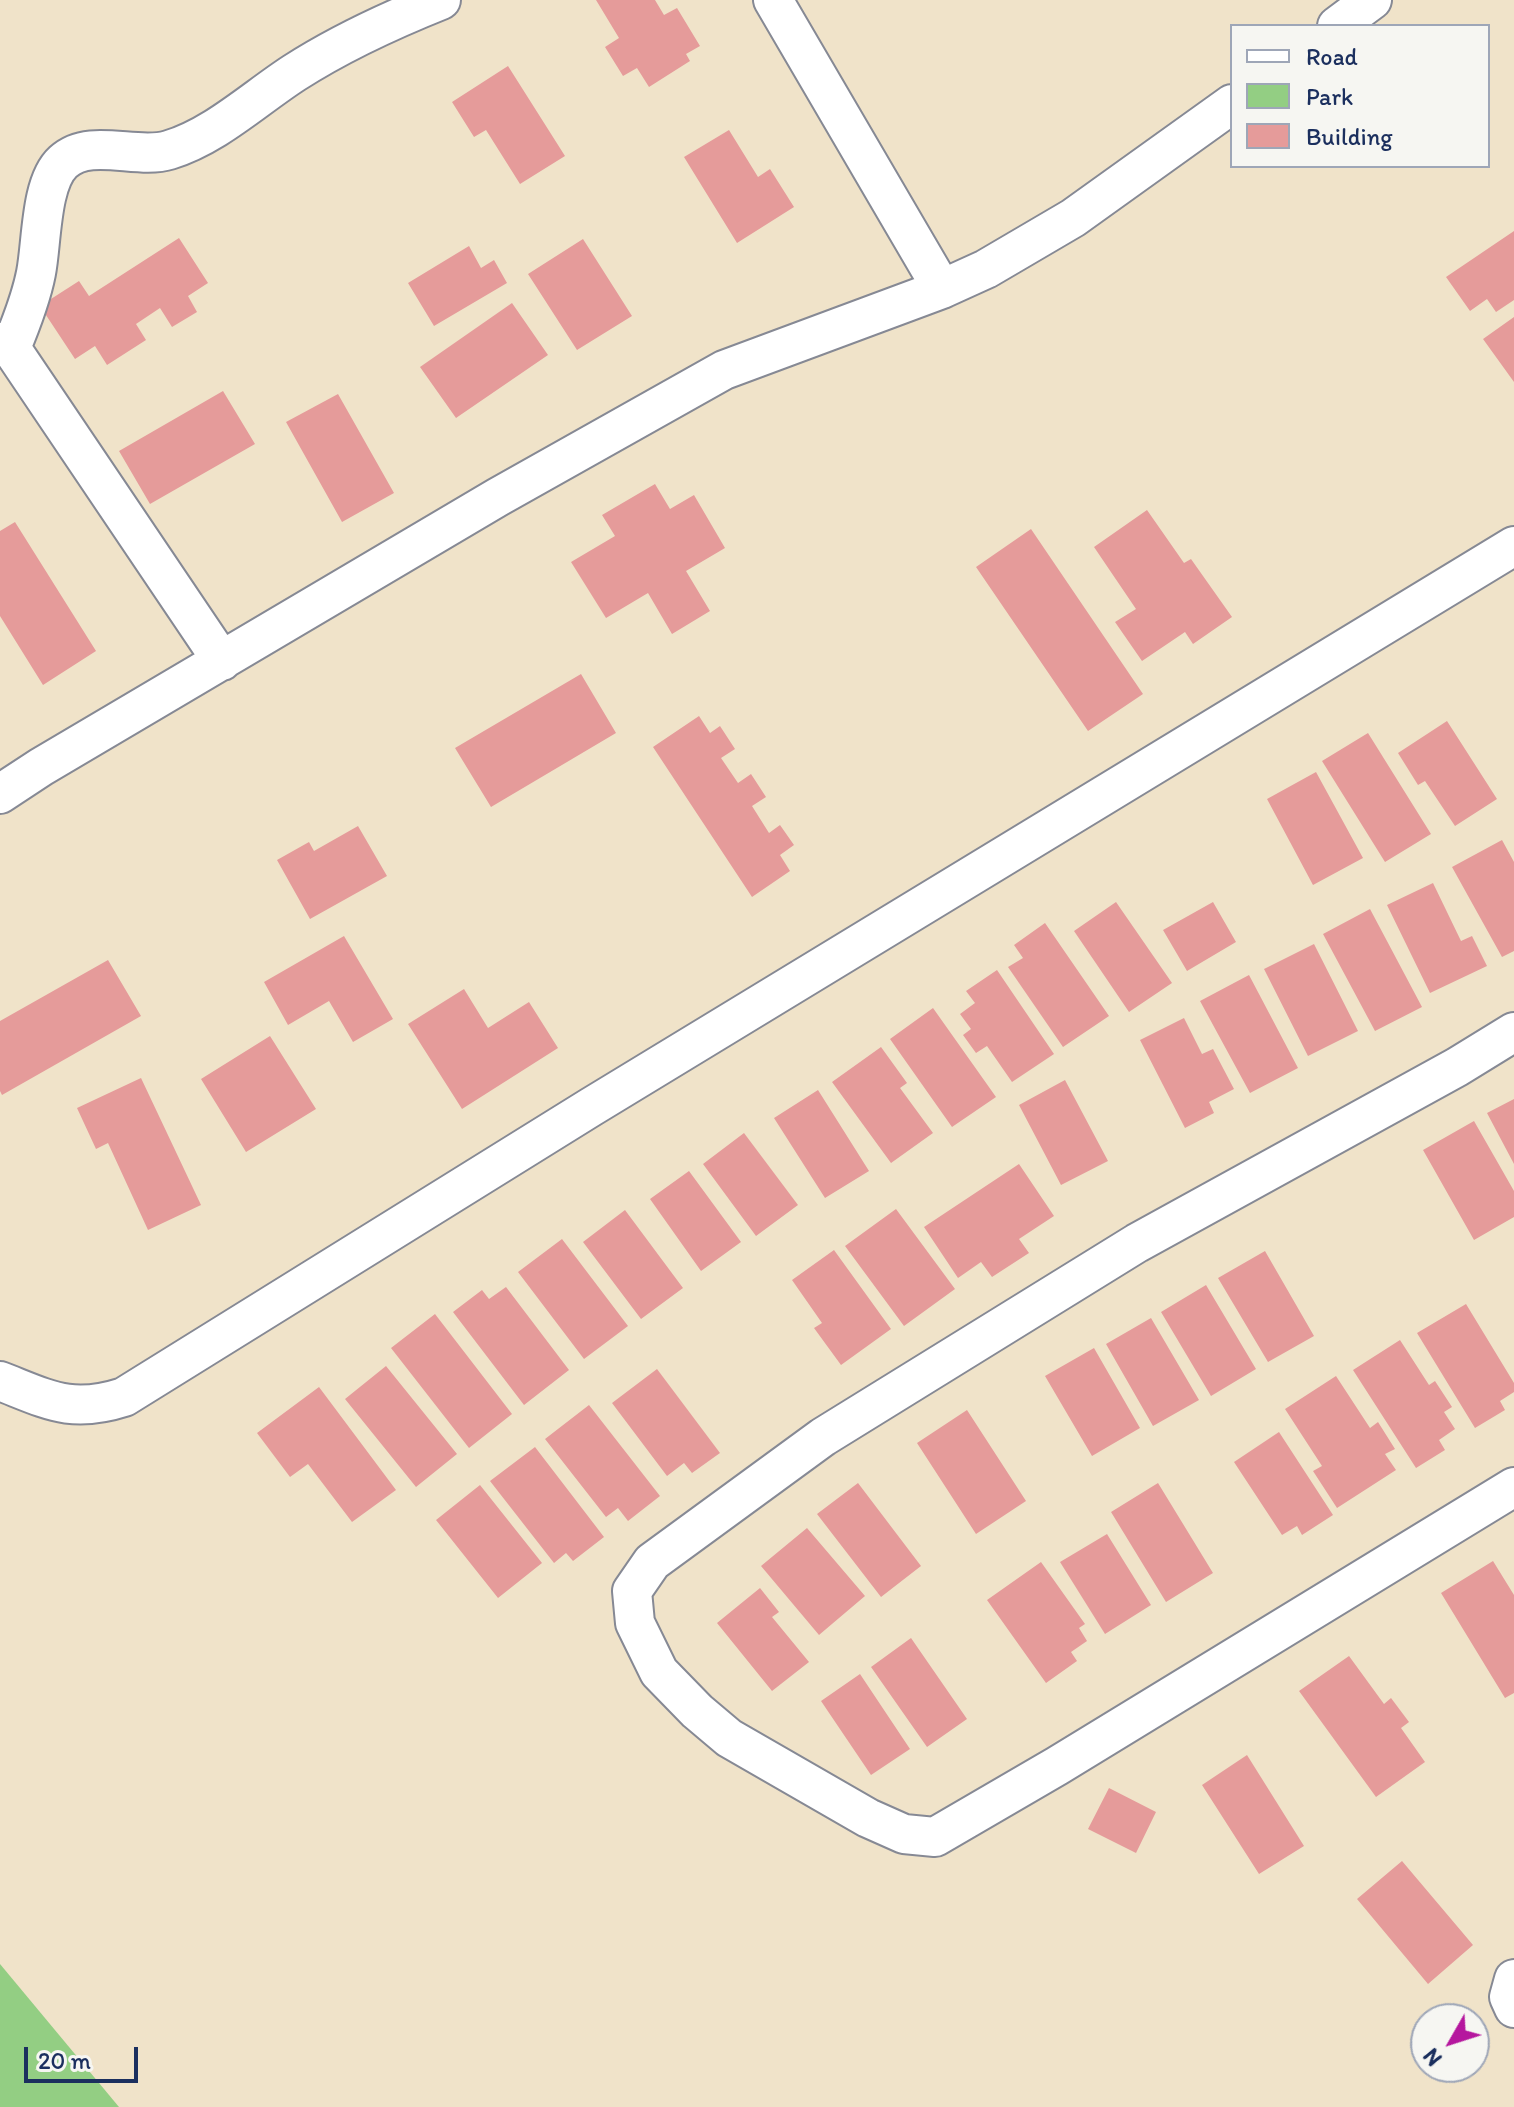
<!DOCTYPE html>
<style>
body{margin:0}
#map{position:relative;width:1514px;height:2107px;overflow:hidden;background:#f0e3c9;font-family:Itim,sans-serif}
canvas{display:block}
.legend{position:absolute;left:1230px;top:24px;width:260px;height:144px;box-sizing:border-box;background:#f6f6f2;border:2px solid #9ea6b7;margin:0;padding:10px 14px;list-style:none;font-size:24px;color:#1b2f5e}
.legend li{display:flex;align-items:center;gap:16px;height:40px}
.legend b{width:40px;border:2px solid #9ea6b7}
.north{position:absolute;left:1410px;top:2003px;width:80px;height:80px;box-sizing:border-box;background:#f6f6f2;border:2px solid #9ea6b7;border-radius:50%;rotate:231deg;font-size:22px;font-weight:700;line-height:32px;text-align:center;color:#1b2f5e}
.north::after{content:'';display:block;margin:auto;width:28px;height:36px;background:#b5179e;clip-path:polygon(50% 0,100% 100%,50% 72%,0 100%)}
.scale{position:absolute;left:24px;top:2047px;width:114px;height:36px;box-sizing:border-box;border:4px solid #1b2f5e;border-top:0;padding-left:10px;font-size:24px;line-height:28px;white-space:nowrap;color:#1b2f5e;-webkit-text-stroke:6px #f6f6f2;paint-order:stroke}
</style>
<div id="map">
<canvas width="1514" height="2107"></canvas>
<ul class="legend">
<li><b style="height:10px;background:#fff"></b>Road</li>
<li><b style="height:22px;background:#93ce83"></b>Park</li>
<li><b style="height:22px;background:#e59b9a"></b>Building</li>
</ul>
<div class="north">N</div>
<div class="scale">20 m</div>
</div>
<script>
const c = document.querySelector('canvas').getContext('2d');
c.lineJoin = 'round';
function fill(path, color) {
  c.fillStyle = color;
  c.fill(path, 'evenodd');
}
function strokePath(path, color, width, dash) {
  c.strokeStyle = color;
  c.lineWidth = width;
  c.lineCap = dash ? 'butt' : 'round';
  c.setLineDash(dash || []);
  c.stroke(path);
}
fill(new Path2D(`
 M0 1964 119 2107H0Z`), '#93ce83');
fill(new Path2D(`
 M596 0H655L664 15 677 8 700 46 686 54 690 61 649 87 637 68 623 76 605 47 619 38Z
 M508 66 565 156 520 184 486 130 474 137 452 102Z
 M729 130 758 177 770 169 794 207 737 243 684 157Z
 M1514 231V300L1496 312 1487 299 1470 311 1446 277Z
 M179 238 208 283 188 296 197 312 172 327 160 308 136 324 146 340 107 365 95 346 75 359 40 306 79 281 89 296Z
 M583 239 632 316 577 350 528 274Z
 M469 246 481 268 494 260 507 283 434 326 408 283Z
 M512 303 548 355 456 418 420 367Z
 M1514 317V382L1483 339Z
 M223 391 255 444 150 504 119 451Z
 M338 394 394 493 342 522 286 422Z
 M655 484 670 509 694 495 725 548 686 571 710 611 672 634 648 593 606 618 571 562 615 536 602 515Z
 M1147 510 1184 563 1191 559 1232 617 1193 644 1185 632 1142 661 1115 622 1136 609 1094 547Z
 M15 522 96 651 43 685 0 616V531Z
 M1031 529 1143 694 1088 731 976 567Z
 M581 674 616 733 491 807 455 748Z
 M699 716 710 733 720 726 735 749 721 758 738 783 751 774 766 797 752 806 769 833 780 825 794 845 780 855 790 871 752 897 653 747Z
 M1447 721 1497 799 1455 826 1425 781 1418 785 1398 753Z
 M1368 733 1431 834 1385 862 1322 761Z
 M1316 772 1363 858 1313 885 1267 799Z
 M358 826 387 876 310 919 277 860 309 842 314 851Z
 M1502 840 1514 862V951L1502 957 1452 867Z
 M1433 883 1461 941 1472 936 1487 966 1430 993 1387 905Z
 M1116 902 1172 983 1129 1012 1074 931Z
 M1213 902 1236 942 1187 971 1163 930Z
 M1370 909 1422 1007 1375 1031 1323 934Z
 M1045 923 1109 1016 1063 1047 1008 967 1023 958 1014 945Z
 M344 936 393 1019 353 1042 329 1001 288 1025 264 982Z
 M1314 944 1358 1031 1308 1056 1264 969Z
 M108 960 141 1016 2 1095 0 1091V1021Z
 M997 970 1054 1054 1012 1082 987 1046 976 1053 963 1035 971 1029 960 1014 975 1003 966 991Z
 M1249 975 1298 1068 1250 1093 1200 1001Z
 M464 989 488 1028 529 1002 558 1048 462 1109 408 1024Z
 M933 1008 996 1097 952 1127 890 1039Z
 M1184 1018 1202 1054 1213 1049 1234 1089 1209 1102 1214 1113 1185 1128 1140 1040Z
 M270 1036 316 1109 246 1152 201 1079Z
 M881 1047 907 1083 900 1088 933 1133 891 1163 832 1082Z
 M141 1078 201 1205 148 1230 108 1143 96 1149 77 1108Z
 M1065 1080 1108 1161 1061 1185 1019 1105Z
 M818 1090 869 1171 825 1198 774 1118Z
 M1514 1099V1164L1487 1113Z
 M1474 1121 1514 1191V1217L1474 1240 1423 1150Z
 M744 1133 798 1205 756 1236 703 1164Z
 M1019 1164 1054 1216 1019 1239 1029 1253 992 1277 981 1262 958 1278 924 1227Z
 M689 1171 741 1242 701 1271 650 1199Z
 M896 1209 955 1289 904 1326 845 1246Z
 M625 1210 683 1288 641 1319 583 1242Z
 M562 1239 628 1326 584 1359 518 1272Z
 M834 1250 891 1329 841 1365 814 1328 822 1323 792 1280Z
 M1265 1251 1314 1336 1268 1362 1218 1278Z
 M1206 1285 1256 1369 1211 1396 1161 1312Z
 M506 1287 569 1370 524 1405 453 1312 482 1290 489 1299Z
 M1466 1304 1514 1383V1392L1500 1401 1505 1410 1475 1428 1417 1333Z
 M435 1314 512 1414 469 1448 391 1348Z
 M1151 1318 1199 1400 1153 1426 1106 1344Z
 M1400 1340 1429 1385 1435 1381 1452 1407 1444 1412 1455 1429 1439 1440 1445 1450 1416 1468 1353 1370Z
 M1094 1348 1140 1428 1092 1456 1045 1376Z
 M386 1366 457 1454 416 1487 345 1399Z
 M657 1369 720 1453 692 1473 684 1463 667 1476 612 1403Z
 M1336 1376 1370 1428 1378 1422 1395 1449 1385 1454 1396 1470 1337 1508 1313 1471 1322 1466 1285 1409Z
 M319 1387 396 1490 352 1522 308 1464 290 1477 257 1433Z
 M589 1405 660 1496 628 1521 618 1508 606 1517 545 1439Z
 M967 1410 1026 1501 976 1534 917 1443Z
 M1279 1432 1333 1515 1302 1535 1297 1526 1282 1535 1234 1462Z
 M535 1447 604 1537 573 1561 566 1553 554 1563 490 1481Z
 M858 1483 921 1566 881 1597 817 1514Z
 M1158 1483 1213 1573 1166 1602 1111 1512Z
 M480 1485 542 1563 498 1598 436 1520Z
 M807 1528 865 1596 819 1635 761 1566Z
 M1107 1534 1151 1605 1105 1634 1060 1562Z
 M1493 1561 1514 1595V1693L1505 1698 1441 1593Z
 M1041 1562 1085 1624 1079 1628 1087 1641 1071 1652 1077 1661 1046 1683 987 1600Z
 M760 1588 779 1612 772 1617 809 1662 772 1691 717 1623Z
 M911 1638 967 1719 927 1747 871 1667Z
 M1349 1656 1384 1704 1391 1698 1409 1722 1401 1728 1425 1762 1376 1797 1299 1691Z
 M860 1674 910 1749 871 1775 821 1701Z
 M1247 1755 1304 1846 1259 1874 1202 1785Z
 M1109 1788 1156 1812 1136 1853 1088 1829Z
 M1402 1861 1473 1945 1428 1984 1357 1899Z`), '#e59b9a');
const minor = new Path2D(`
 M773 0 942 289
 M1337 26 1372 0
 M0 342 11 348 222 661
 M11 348C21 324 31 299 36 273 42 243 40 183 63 162 90 137 137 160 169 150 215 136 254 99 294 73 339 44 391 20 441 0
 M0 794 41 767 498 497 724 370 942 289 986 269 1073 218 1232 104
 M1514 1032 1457 1067 1137 1243 823 1437 652 1562 632 1591 635 1623 659 1672 697 1711 729 1738 868 1818 904 1834 935 1837 1057 1766 1514 1487
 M0 1381C49 1400 71 1414 124 1397L591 1107 1514 546
 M1514 1979 1509 1997 1514 2008`);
strokePath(minor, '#868994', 42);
strokePath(minor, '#fff', 38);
</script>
